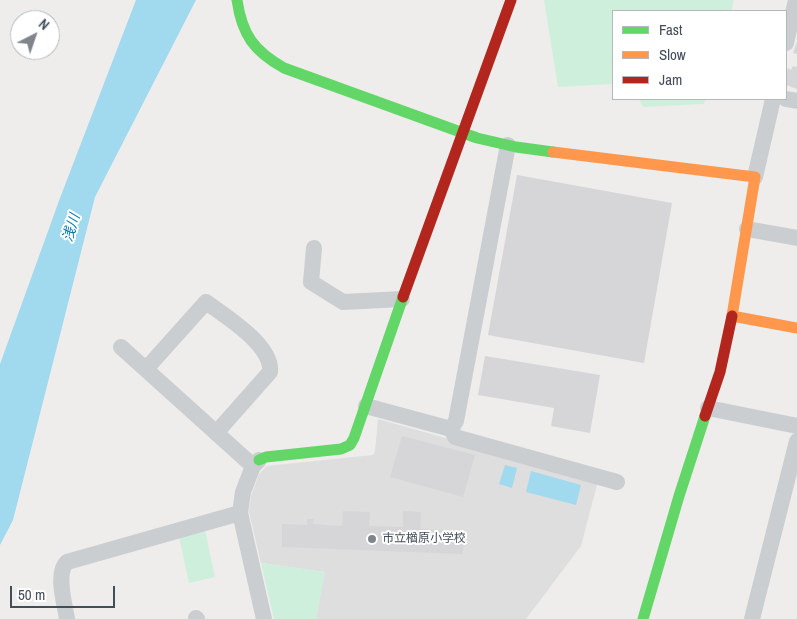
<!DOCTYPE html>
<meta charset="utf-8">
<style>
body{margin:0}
#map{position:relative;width:797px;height:619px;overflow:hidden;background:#eeedec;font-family:"Archivo Narrow",sans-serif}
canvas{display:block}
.legend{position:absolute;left:612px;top:10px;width:175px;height:90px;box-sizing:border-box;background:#fff;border:1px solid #b4b8bd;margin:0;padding:6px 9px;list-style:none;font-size:15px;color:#434d5a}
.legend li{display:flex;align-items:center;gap:10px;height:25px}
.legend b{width:25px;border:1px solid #b4b8bd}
.north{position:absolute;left:10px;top:10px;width:50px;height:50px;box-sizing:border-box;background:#fff;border:1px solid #b4b8bd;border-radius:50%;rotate:41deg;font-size:14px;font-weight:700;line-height:20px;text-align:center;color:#434d5a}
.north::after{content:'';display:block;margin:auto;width:18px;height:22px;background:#7f858d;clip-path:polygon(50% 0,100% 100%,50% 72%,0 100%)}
.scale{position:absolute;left:10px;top:586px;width:105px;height:22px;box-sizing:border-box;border:2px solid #434d5a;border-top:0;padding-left:6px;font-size:15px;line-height:18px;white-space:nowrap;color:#434d5a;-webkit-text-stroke:4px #fff;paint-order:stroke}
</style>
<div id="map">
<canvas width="797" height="619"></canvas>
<ul class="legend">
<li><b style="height:6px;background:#63d668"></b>Fast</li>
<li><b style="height:6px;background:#ff974d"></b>Slow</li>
<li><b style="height:6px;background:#b3261e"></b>Jam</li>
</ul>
<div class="north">N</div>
<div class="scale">50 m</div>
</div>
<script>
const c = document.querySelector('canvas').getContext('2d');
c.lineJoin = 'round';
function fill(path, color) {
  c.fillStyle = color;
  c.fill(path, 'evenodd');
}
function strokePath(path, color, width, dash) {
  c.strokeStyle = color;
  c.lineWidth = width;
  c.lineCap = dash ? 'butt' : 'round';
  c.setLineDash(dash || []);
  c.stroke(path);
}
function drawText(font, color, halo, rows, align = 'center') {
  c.font = font + ' "Archivo Narrow","Noto Sans JP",sans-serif';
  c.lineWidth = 4;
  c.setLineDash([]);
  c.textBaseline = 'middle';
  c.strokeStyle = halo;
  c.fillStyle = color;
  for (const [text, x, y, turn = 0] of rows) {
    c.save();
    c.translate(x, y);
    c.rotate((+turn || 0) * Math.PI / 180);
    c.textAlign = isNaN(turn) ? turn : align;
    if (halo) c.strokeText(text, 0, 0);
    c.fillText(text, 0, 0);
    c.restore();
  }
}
fill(new Path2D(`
 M378 419 598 481 581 546 526 619H316L324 572 261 563 249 512 251 496 259 474 267 466 373 455 375 451Z`), '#dfdede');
fill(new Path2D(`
 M544 0H734L731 11H613V84L558 87Z
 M639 99H706L704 104 643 107Z
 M205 530 215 577 189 583 179 537Z
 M261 563 325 572 316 619H274Z`), '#cfefdd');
fill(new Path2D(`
 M136 0H196L95 197 13 520 0 545V364L60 198Z
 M505 465 517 468 512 488 499 484Z
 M531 471 581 485 576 505 526 492Z`), '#a1d9ef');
fill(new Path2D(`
 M797 42V54L793 53Z
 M793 66 797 67V89L786 85V76L788 68 791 70Z
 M517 175 672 203 644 363 488 335Z
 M485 356 600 375 590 433 551 426 554 408 478 395Z
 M402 436 475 455 463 497 390 477Z
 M343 511 370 512 369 526 403 527V511L421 512 420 529 464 531 463 554 282 547V524L307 525V519H314L313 524 342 526Z`), '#d6d6d8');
strokePath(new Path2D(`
 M786 43 796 0
 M786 99 797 101
 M755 177 773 99
 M747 229 797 238
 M314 248 311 282 343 302 402 299
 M121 347 253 466
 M146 369 206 302C225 316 273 345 270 372L216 433
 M366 406 451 429 455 437 617 482
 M708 408 797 426
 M451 429 456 421 508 145
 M259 460 253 466 243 492 240 513 264 619
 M196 618 197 619
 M67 619C65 605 55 573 67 562L240 513
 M752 619 797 441`), '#caced1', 16);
strokePath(new Path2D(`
 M237 0C242 35 254 51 284 68L477 138 516 147 553 152
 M259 460 266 457 341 449 350 445 354 438 403 297
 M643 619 679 496 705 416`), '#63d668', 11);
strokePath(new Path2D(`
 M553 152 755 177 732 316 797 328`), '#ff974d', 11);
strokePath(new Path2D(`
 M403 297 511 0
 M705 416 720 372 732 316`), '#b3261e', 11);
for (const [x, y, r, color] of [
 [372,539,5,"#7f858d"]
]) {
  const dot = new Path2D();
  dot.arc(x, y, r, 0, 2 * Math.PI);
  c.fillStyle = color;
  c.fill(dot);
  strokePath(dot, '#fff', 2);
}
drawText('12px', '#434d5a', '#fff', [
 ["市立楢原小学校",382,539]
], 'left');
drawText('italic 14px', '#047bac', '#fff', [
 ["浅川",72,228,-73]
]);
</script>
